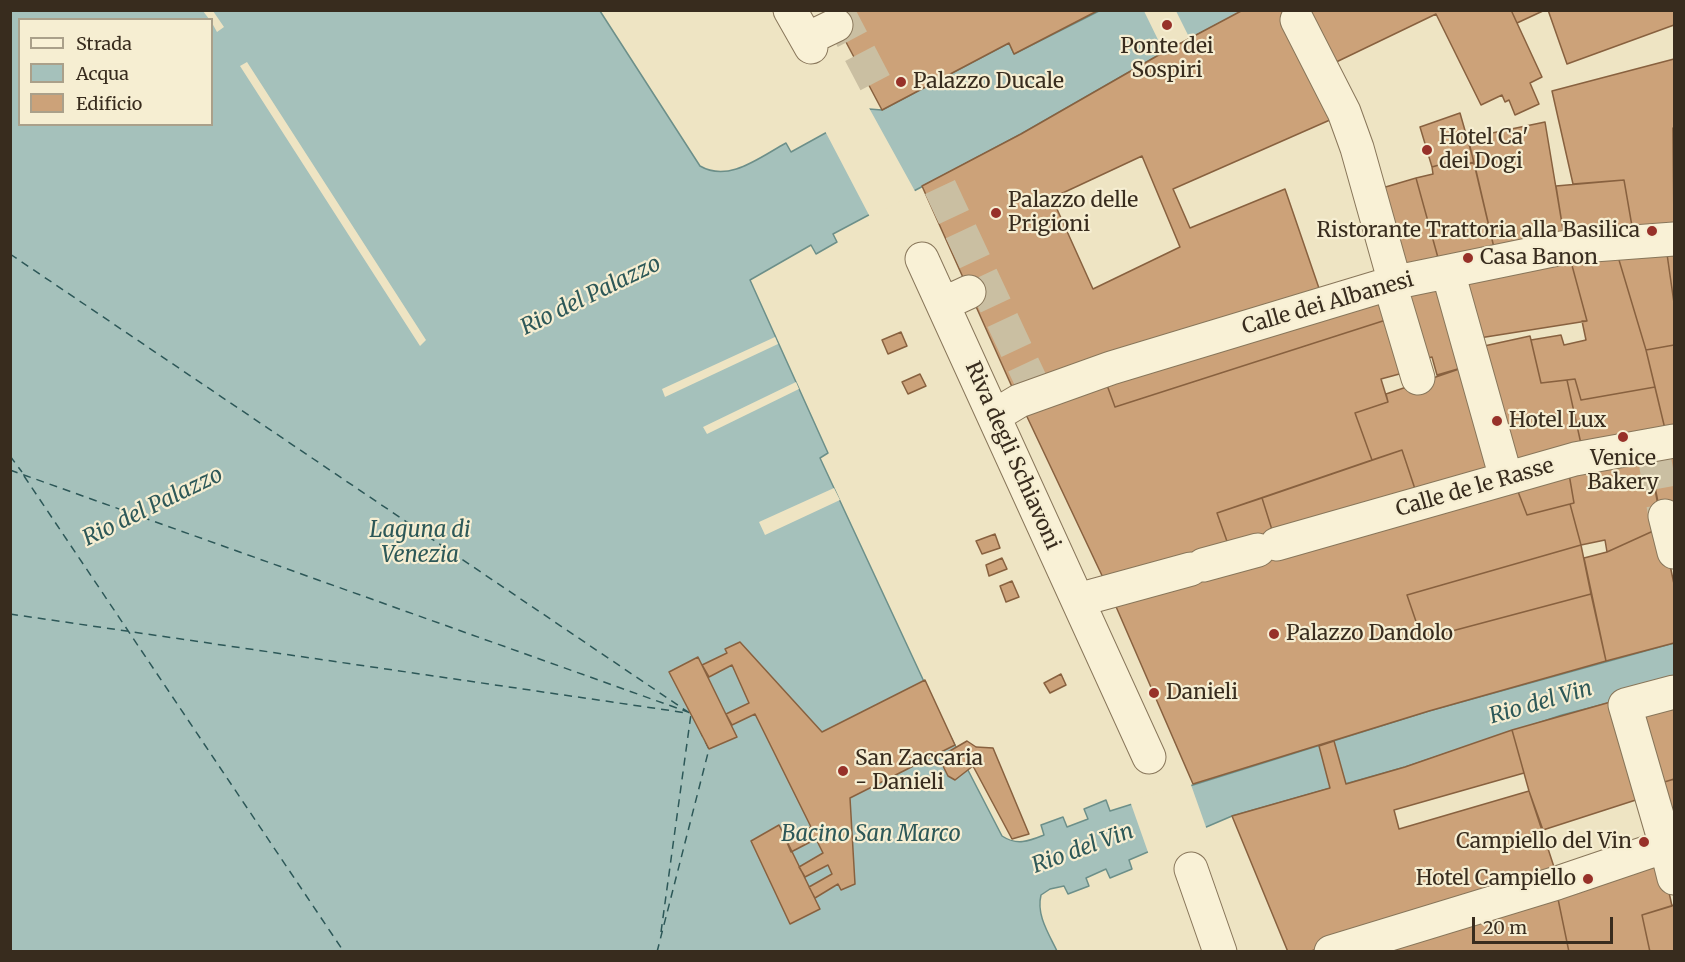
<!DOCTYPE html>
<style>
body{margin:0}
#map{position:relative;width:1685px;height:962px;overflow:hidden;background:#eee4c3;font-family:Merriweather,serif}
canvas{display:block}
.frame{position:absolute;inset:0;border:12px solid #382c1e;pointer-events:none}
.legend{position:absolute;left:18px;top:18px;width:195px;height:108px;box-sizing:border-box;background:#f6eed2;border:2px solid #aaa08a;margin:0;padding:8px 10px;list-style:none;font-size:18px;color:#382c1e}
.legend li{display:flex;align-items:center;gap:12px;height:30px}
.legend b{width:30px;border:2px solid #aaa08a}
.scale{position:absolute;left:1472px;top:917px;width:141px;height:27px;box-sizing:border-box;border:3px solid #382c1e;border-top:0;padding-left:8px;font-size:18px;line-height:21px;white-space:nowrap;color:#382c1e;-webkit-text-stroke:4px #f6eed2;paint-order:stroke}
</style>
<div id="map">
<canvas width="1685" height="962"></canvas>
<div class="frame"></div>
<ul class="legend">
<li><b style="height:8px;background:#f9f1d6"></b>Strada</li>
<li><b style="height:16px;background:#a5c1bb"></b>Acqua</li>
<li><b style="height:16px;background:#cca279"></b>Edificio</li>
</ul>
<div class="scale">20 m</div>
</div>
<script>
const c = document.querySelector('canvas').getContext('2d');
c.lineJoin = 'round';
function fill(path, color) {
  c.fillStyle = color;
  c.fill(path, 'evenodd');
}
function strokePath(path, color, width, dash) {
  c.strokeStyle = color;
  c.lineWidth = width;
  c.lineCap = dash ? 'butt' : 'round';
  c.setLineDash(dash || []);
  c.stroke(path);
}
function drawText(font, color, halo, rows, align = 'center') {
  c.font = font + ' Merriweather,serif';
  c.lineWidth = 4.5;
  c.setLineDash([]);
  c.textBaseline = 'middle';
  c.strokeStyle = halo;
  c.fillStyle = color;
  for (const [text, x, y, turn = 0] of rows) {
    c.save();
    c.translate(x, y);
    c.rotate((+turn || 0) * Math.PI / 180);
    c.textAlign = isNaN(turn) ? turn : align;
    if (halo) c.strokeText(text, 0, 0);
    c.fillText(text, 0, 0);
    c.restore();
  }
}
const water = new Path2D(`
 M10 11H600L700 166C729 183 760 157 786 143L791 152 869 109 882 110 1009 43 1014 54 1099 11H1243L1164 52 1021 134 833 234 837 242 816 254 811 245 750 280 828 453 820 458 940 716 1002 836C1017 846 1029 841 1044 835L1041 825 1063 817 1067 827 1088 819 1084 809 1106 800 1110 811 1429 711 1674 643V686L1562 715 1405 767 1232 816 1129 860 1132 869 1110 878 1106 869 1086 878 1089 886 1068 894 1064 886 1050 889 1041 895C1036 915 1049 934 1057 951H11ZM20 20H212V124H20Z`);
fill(water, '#a5c1bb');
strokePath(water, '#6c8f89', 1.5);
fill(new Path2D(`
 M203 11H213L224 27 217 32 212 23V20L209 19Z
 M1144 11H1176L1190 39 1164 52Z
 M247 62 426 340 420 346 240 66Z
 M868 106 916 193 870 217 825 131Z
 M775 337 778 344 665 397 662 389Z
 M796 382 799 389 707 434 703 427Z
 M834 488 840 500 765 535 759 522Z
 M1190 782 1207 830 1149 855 1130 801Z`), '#eee4c3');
strokePath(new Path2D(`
 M10 254 691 714
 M10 456 22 472
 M10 470 688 712
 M24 476 344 952
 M10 614 687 713
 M661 932 691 714
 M657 952 709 749 700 731`), '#2d5858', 1.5, [8, 6]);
const building = new Path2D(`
 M829 10H1099L1014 54 1009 43 882 110Z
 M1243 10H1287L1339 116 1173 189 1190 228 1285 189 1322 297 1017 398 922 186 1021 134 1164 52ZM1142 156 1180 247 1093 289 1052 198Z
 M1287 10H1511L1542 77 1530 83 1539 104 1515 115 1509 100 1505 102 1502 95 1481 105 1436 14 1330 65Z
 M1511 10H1545L1517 23Z
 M1548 10H1674V25L1567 64Z
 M1674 59V128H1673L1674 230 1633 232 1624 180 1573 184 1552 91Z
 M1460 113 1474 162 1451 168 1449 162 1432 167 1420 127Z
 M1545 122 1564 236 1495 252 1468 138Z
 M1449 162 1451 168 1474 162 1495 252 1440 265 1416 178 1433 174 1432 167Z
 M1416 178 1440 265 1397 275 1372 191Z
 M1624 180 1633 232 1564 236 1556 186Z
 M1666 247H1674V303Z
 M1666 247 1674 303V345L1646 350 1616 250Z
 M1616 250 1646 350 1655 387 1581 400 1575 379 1541 383 1531 340 1561 335 1564 345 1586 340 1582 321H1587L1570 258Z
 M1570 258 1587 321 1473 339 1457 278Z
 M1442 280 1468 366 1437 375 1432 357 1424 359 1403 290Z
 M1382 292 1389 319 1115 407 1104 377Z
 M1389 319 1403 373 1381 379 1388 402 1355 413 1372 460 1217 513 1229 547 1106 584 1021 404 1104 377 1115 407Z
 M901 332 907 346 888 354 882 340Z
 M1530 336 1541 383 1567 380 1581 444 1508 461 1475 348Z
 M1674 345V428L1665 429 1646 350Z
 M1468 366 1498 465 1415 489 1402 450 1372 460 1355 413 1388 402 1386 394Z
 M920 374 926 386 908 394 902 382Z
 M1575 379 1581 400 1655 387 1665 429 1581 444 1567 380Z
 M1402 450 1415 489 1273 533 1262 498Z
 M1674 453V514L1661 517 1649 457Z
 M1649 457 1662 527 1607 552 1605 540 1581 545 1570 504 1574 503 1569 474Z
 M1569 474 1574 503 1527 515 1517 489Z
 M1517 489 1527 515 1570 504 1581 545 1407 595 1422 639 1591 594 1606 661 1429 711 1193 784 1114 602Z
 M1262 498 1273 533 1229 547 1217 513Z
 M1662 527 1674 584V643L1606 661 1584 558 1607 552Z
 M995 534 1000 548 982 554 976 541Z
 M1581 545 1591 594 1422 639 1407 595Z
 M1002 558 1007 569 989 576 986 565Z
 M1012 581 1019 597 1006 602 1000 586Z
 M740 642 822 732 925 680 955 745 850 798 855 884 841 890 838 884 815 898 809 887 832 874 828 865 805 877 799 867 823 853 816 839 791 852 786 840 811 827 755 714 732 725 726 714 749 703 732 665 709 677 702 665 727 653 725 649Z
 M698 657 737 737 709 749 669 672Z
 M1061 674 1066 685 1050 693 1044 683Z
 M1674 698V779L1658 784 1638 707Z
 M1614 701 1642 798 1543 830 1529 791 1512 730Z
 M1512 730 1524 773 1394 810 1399 829 1529 791 1556 873 1308 952H1288L1232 816 1330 788 1319 746 1334 741 1346 784 1405 767Z
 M967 741 976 747 993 748 1029 834 1012 839 973 766 955 780 948 776 943 766 948 752Z
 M1674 779V850L1658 784Z
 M779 825 820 909 790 924 751 841Z
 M1661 856 1672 906 1642 915 1650 952H1569L1557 894Z
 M1557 894 1569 952H1356Z
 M1674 905V952H1650L1642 915Z`);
fill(building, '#cca279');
strokePath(building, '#88613f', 1.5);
strokePath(new Path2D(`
 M837 10 879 90
 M940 187 1037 394
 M1654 456 1665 516`), '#cabfa2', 33, [33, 16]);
const minor = new Path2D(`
 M790 10 811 47
 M1297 20 1344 112 1357 148 1393 276 1392 291 1418 378
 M807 39 836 25
 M922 259 1149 757
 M1448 272 1506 478
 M943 304 969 292
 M994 416 1019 401 1111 368 1392 283 1567 247 1674 239
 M1665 516 1674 552
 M1277 544 1575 459 1674 441
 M1203 565 1258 550
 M1078 600 1191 569
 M1666 846 1674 878
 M1191 869 1220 952
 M1331 952 1557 883 1666 846 1625 705 1674 692`);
strokePath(minor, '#88765a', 35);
strokePath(minor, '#f9f1d6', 33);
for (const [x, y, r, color] of [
 [1167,25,6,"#973129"],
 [901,82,6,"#973129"],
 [1427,150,6,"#973129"],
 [996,213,6,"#973129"],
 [1652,231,6,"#973129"],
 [1468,258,6,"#973129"],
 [1497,421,6,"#973129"],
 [1623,437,6,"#973129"],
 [1274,634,6,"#973129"],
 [1154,693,6,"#973129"],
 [843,771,6,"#973129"],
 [1644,842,6,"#973129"],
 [1588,879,6,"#973129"]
]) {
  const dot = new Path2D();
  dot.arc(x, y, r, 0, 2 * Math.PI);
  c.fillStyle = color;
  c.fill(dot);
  strokePath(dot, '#f6eed2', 2);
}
drawText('21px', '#382c1e', '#f6eed2', [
 ["Ponte dei",1167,47,"center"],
 ["Sospiri",1167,71,"center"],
 ["Palazzo Ducale",913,82],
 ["Hotel Ca'",1439,138],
 ["dei Dogi",1439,162],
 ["Palazzo delle",1008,201],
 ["Prigioni",1008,225],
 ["Ristorante Trattoria alla Basilica",1640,231,"right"],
 ["Casa Banon",1480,258],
 ["Hotel Lux",1509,421],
 ["Venice",1623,459,"center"],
 ["Bakery",1623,483,"center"],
 ["Palazzo Dandolo",1286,634],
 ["Danieli",1166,693],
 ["San Zaccaria",855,759],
 ["- Danieli",855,783],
 ["Campiello del Vin",1632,842,"right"],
 ["Hotel Campiello",1576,879,"right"]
], 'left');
drawText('21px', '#382c1e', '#f6eed2', [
 ["Calle dei Albanesi",1328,304,-16],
 ["Riva degli Schiavoni",1012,456,66],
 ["Calle de le Rasse",1475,488,-16]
]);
drawText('italic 22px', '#2d5858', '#f6eed2', [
 ["Rio del Palazzo",591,296,-26],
 ["Rio del Palazzo",153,507,-26],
 ["Laguna di",420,531],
 ["Venezia",420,556],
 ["Rio del Vin",1541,703,-16],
 ["Bacino San Marco",871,835],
 ["Rio del Vin",1083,849,-20]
]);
</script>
